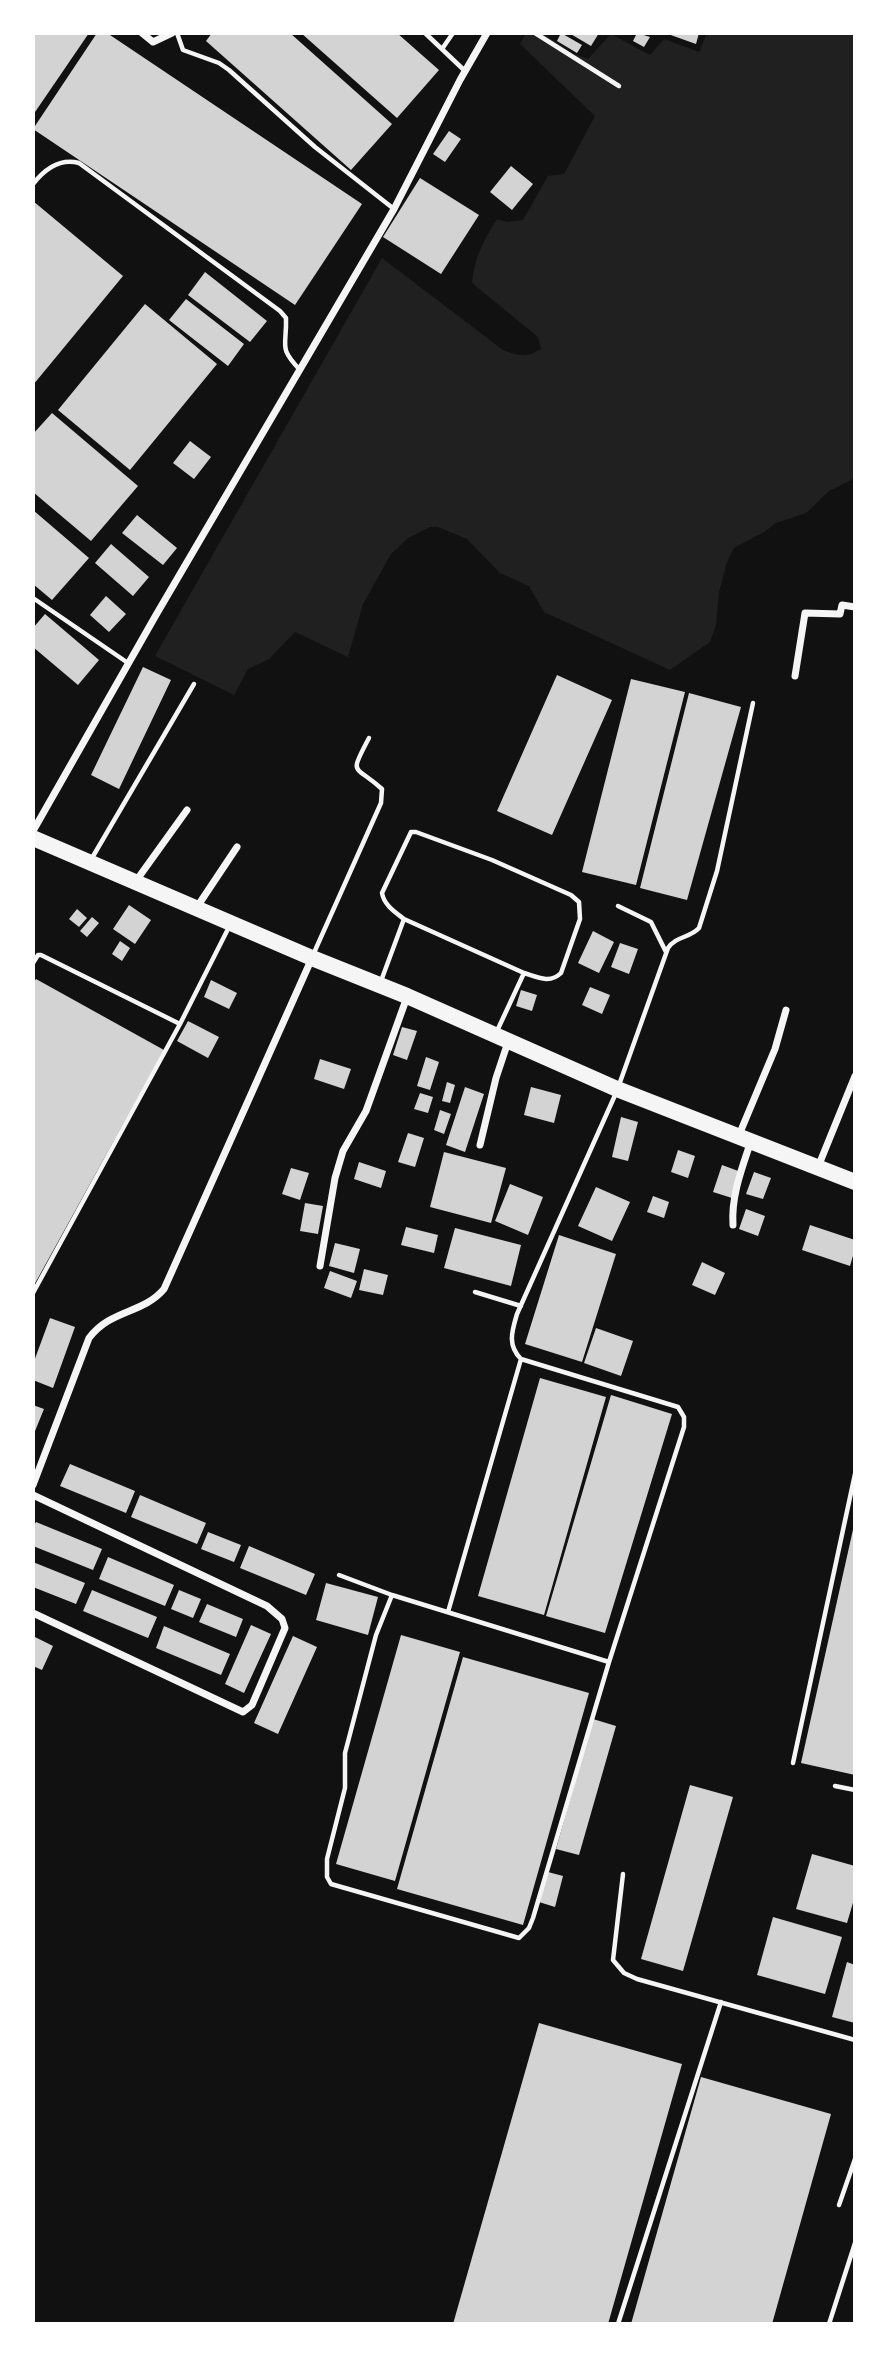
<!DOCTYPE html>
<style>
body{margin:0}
#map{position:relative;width:888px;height:2357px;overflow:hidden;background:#111;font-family:Poppins,sans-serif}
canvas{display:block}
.frame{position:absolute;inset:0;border:35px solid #fff;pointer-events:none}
</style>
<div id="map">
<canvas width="888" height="2357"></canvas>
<div class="frame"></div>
</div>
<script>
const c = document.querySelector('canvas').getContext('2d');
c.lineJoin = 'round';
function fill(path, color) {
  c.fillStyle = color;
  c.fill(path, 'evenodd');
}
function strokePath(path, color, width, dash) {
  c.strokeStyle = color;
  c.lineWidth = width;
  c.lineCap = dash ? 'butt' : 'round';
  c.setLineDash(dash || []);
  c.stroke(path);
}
fill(new Path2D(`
 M526 33H542L574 54 588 59 611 34 650 55 664 39 699 52 707 33H855V478L829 491 806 513 776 523 764 532 734 548 727 562 719 592 716 625 710 642 670 670 544 612 529 586 500 573 467 539 438 527H430L408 538 391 554 363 604 348 657 295 632 269 659 248 669 234 695 155 656 382 258 503 350C519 356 526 358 541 349L538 337 472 283C474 258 484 240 497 219L507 222 523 220 548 176 564 174 595 116 520 44Z`), '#202020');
fill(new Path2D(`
 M33 33H89L33 115Z
 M97 33H107L362 204 295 305 33 129Z
 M212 33H290L392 124 351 170 206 41Z
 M301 33H397L439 70 397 118Z
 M561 33 582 45 577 53 557 41Z
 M569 33H599L591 46Z
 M637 33 650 37 644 47 633 41Z
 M665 33H699L696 44Z
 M449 131 461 139 445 162 433 154Z
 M511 166 533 184 512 210 490 192Z
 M420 178 479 215 441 274 383 237Z
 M33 201 123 276 33 385Z
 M205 272 267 321 250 342 188 295Z
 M186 299 244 344 228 366 169 320Z
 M145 304 217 364 130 470 58 410Z
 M52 413 138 486 91 541 33 492V434Z
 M190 441 211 457 194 479 173 463Z
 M33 510 89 558 52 600 33 584Z
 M137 515 177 548 163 565 122 533Z
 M111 544 149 577 133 596 95 563Z
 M106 596 126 614 109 632 90 615Z
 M45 614 99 660 78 685 33 647V628Z
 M143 667 171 680 119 789 91 775Z
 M557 675 612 700 552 835 497 811Z
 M631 679 685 692 636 885 582 872Z
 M689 693 741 707 687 900 640 888Z
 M129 905 151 920 135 944 113 929Z
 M77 909 87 918 79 927 69 919Z
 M92 917 99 923 87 937 80 931Z
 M593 931 614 942 599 973 578 963Z
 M120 941 130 948 122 961 112 954Z
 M620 943 638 949 629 974 611 967Z
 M36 979 164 1050 33 1287V983Z
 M211 980 237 993 229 1009 204 997Z
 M590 987 610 995 602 1014 582 1005Z
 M521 990 537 995 532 1011 516 1006Z
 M188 1021 219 1037 208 1058 177 1041Z
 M402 1027 417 1031 407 1060 393 1055Z
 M426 1057 439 1062 430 1090 417 1086Z
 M320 1059 351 1069 344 1089 314 1079Z
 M447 1082 455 1085 450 1103 442 1101Z
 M465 1087 484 1094 465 1152 446 1145Z
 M531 1087 561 1095 554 1123 524 1115Z
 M420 1093 433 1097 428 1113 414 1109Z
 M440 1110 451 1114 444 1134 434 1130Z
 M621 1117 638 1122 628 1161 612 1157Z
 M408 1133 424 1138 415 1167 398 1162Z
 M678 1150 695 1156 688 1178 671 1172Z
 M444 1152 506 1168 491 1223 430 1207Z
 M359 1162 386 1171 381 1188 354 1179Z
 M722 1165 741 1172 732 1198 713 1192Z
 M291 1168 309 1173 300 1200 282 1194Z
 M754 1172 771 1178 763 1199 746 1194Z
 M510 1184 543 1197 528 1235 495 1221Z
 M596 1187 630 1202 612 1241 578 1226Z
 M653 1196 669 1202 664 1218 647 1212Z
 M305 1203 323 1206 318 1234 300 1231Z
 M746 1209 765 1216 758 1236 739 1229Z
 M810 1225 855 1240V1249L850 1266 802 1250Z
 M406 1227 438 1235 434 1253 401 1245Z
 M455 1228 521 1245 511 1286 444 1268Z
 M559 1235 616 1254 582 1362 525 1344Z
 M335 1243 360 1249 354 1273 329 1266Z
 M702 1262 725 1273 715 1295 692 1285Z
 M364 1269 388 1275 383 1295 359 1290Z
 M330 1271 357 1281 351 1298 324 1288Z
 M50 1318 75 1327 53 1388 33 1380V1364Z
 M596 1328 633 1341 621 1376 584 1363Z
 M540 1378 606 1397 544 1615 478 1596Z
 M611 1395 672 1414 605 1633 546 1616Z
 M33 1405 44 1409 33 1436Z
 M70 1464 135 1491 126 1513 60 1486Z
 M140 1495 206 1523 197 1544 131 1517Z
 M36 1522 102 1549 93 1570 33 1546V1527Z
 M854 1525 855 1526V1775L801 1763Z
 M208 1532 241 1545 234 1562 201 1549Z
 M249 1546 315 1574 306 1595 240 1568Z
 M108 1557 174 1585 165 1606 99 1579Z
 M33 1562 85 1583 76 1604 33 1587Z
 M326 1583 378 1597 368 1635 316 1620Z
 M92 1590 157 1617 148 1638 83 1611Z
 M179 1590 201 1599 193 1618 171 1609Z
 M207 1604 243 1619 236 1637 199 1622Z
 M251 1625 271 1634 244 1693 225 1684Z
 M164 1626 230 1654 221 1675 156 1648Z
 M401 1635 460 1652 395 1881 336 1864Z
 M33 1636 53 1646 42 1670 33 1666Z
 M293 1636 317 1647 278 1734 254 1723Z
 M463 1657 589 1693 523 1925 397 1889Z
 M593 1719 616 1726 579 1855 556 1849Z
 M690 1785 733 1797 683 1971 641 1959Z
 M812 1854 855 1866V1896L847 1923 796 1909Z
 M548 1872 563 1876 555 1907 539 1902Z
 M773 1917 842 1937 825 1994 757 1975Z
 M847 1962 855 1965V2023L832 2017Z
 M539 2023 682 2064 608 2324H453Z
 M701 2077 831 2114 772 2324H631Z`), '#d3d3d3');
strokePath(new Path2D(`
 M177 33 183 50 219 63 229 70 315 147 394 209
 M425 33 465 71
 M535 33 619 86
 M442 49 453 33
 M33 184C44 170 60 158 79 163L280 311 286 318C287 347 278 347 300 370
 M33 598 128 663
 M92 858 194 684
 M618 906 651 922 666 952
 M404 919C395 912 384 905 382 893L411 832H416L492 860 571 895 579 902 580 919 561 973C550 984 537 977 524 973
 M313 955 381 803 382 789C355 764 348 777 369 738
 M33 963 38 955H41L180 1024
 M381 981 404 919 524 973 497 1031
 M619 1085 668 948C676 936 690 938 699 928L717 871 753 703
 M475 1292 521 1306
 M33 1293 180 1024 229 927
 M339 1575 392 1595 609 1662
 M392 1595 376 1635 345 1753V1788L327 1859V1877L331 1884 519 1938 529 1928 533 1918 609 1662 684 1427V1417L678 1407 521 1359C507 1345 512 1331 517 1314L616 1093
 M448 1612 521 1359
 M793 1763 855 1474
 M835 1786 855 1790
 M623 1874 613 1960 624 1973 637 1979 855 2040
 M839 2205 855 2159
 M618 2324 721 2002
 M829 2324 855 2243`), '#f5f5f5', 4.5);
strokePath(new Path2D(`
 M142 33 153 42 172 33
 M795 676 805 613 840 614 842 605 855 607
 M33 831 156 615 394 209 460 80 487 33
 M136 881 187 810
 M197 907 237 847
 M739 1135 775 1049 786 1010
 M480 1145 496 1078 508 1042
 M818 1167 855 1076
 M733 1225C731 1196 742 1168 751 1141
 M320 1266 335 1178 343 1151 366 1111 407 997
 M33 1485 89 1338C111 1309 143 1314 164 1289L312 958
 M33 1495 267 1606 282 1619 285 1628 252 1705 243 1712 33 1613`), '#f5f5f5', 7);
strokePath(new Path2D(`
 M33 838 312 958 407 996 617 1089 855 1182`), '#f5f5f5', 16);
</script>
